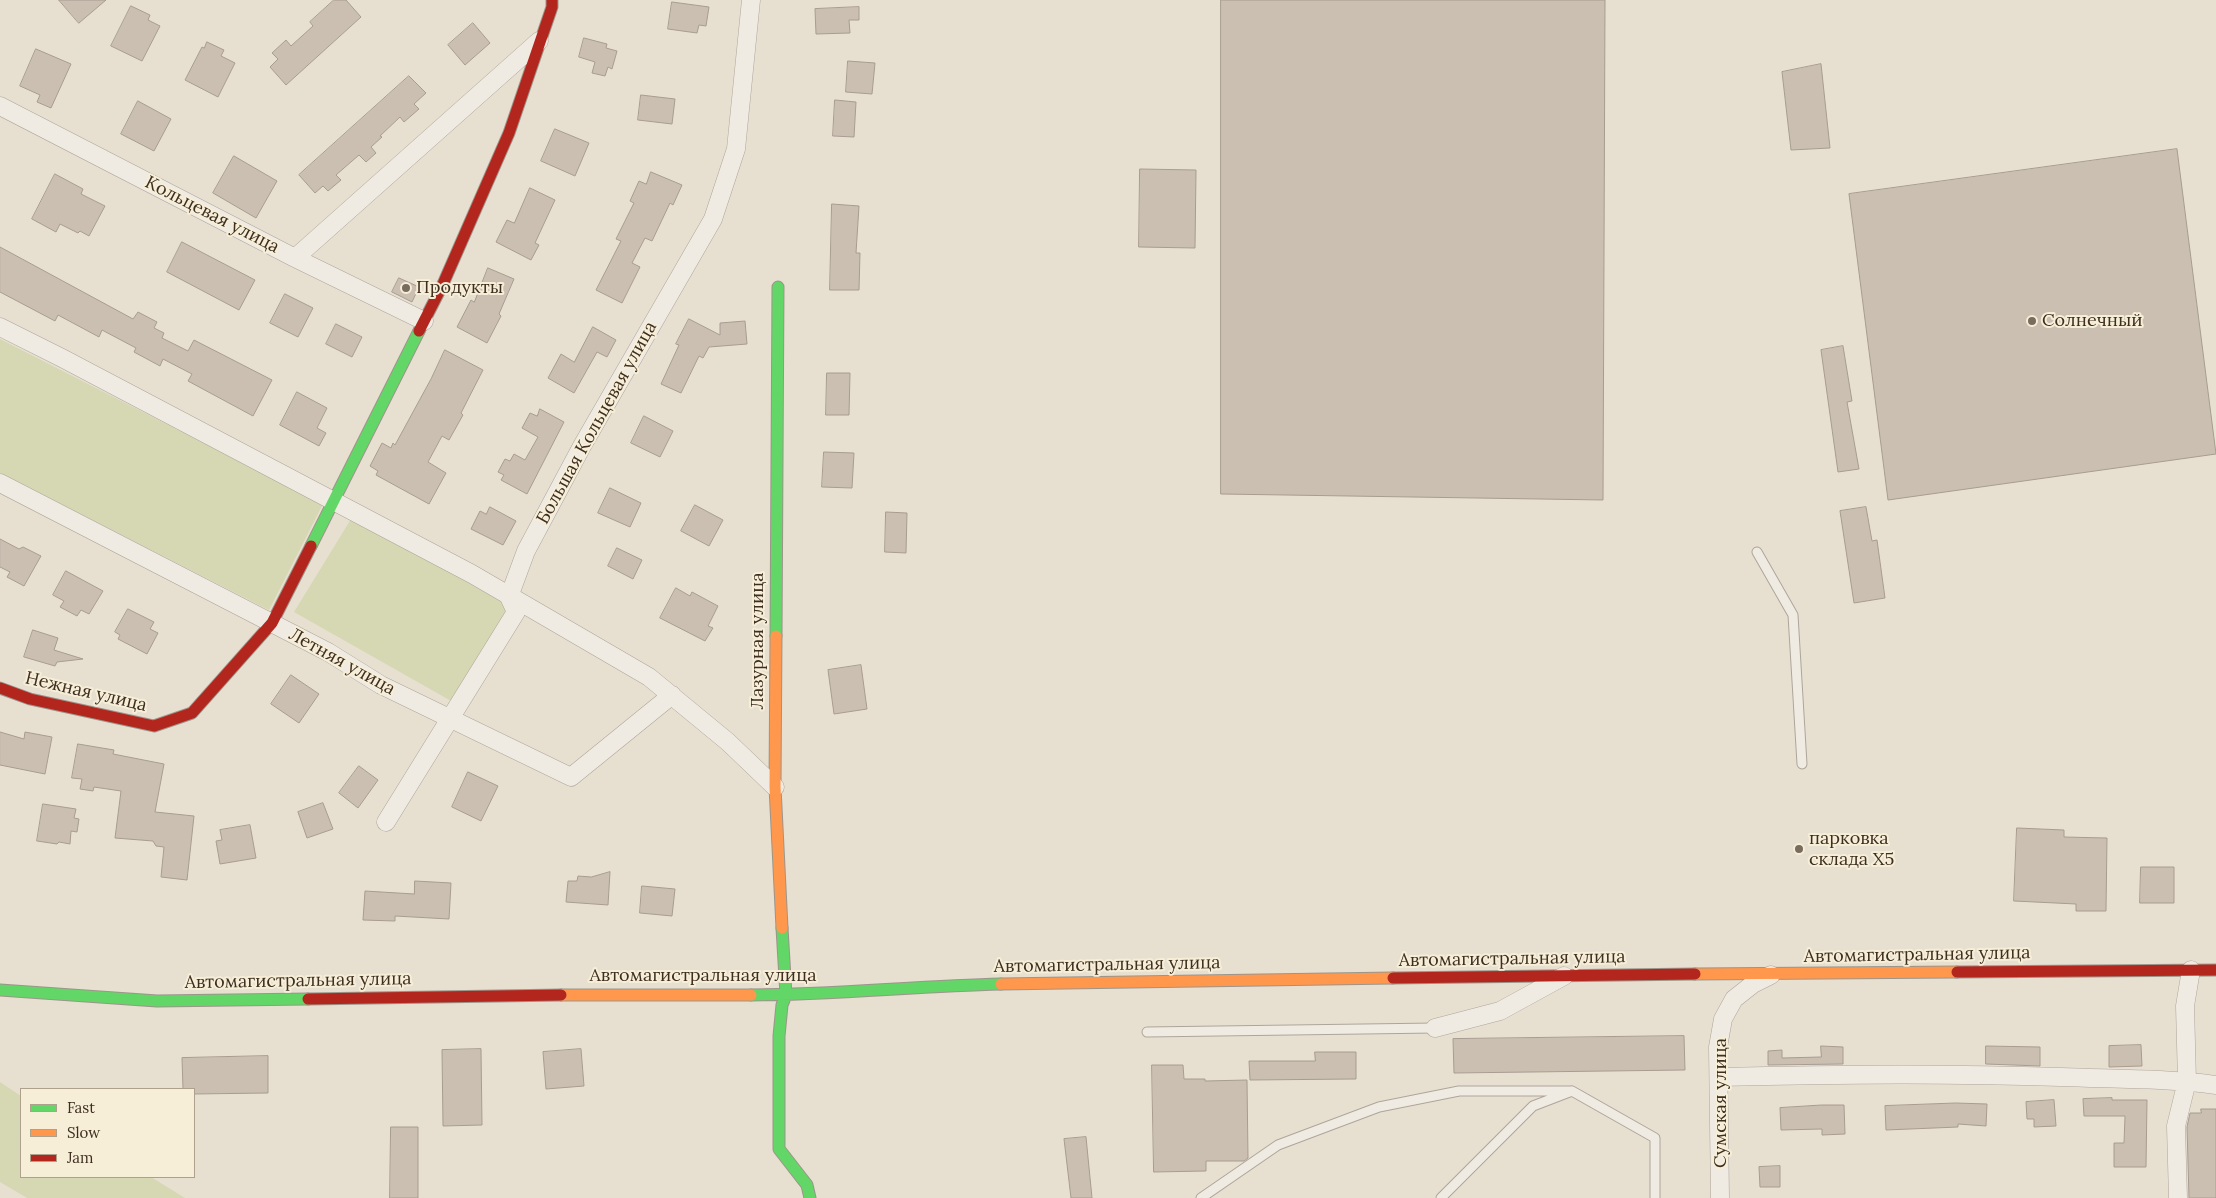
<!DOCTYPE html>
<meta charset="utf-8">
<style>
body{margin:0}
#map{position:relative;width:2216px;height:1198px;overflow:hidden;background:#e7e0d1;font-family:Lora,serif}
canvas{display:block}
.legend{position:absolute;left:20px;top:1088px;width:175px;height:90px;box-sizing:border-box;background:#f7eed8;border:1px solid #ada18e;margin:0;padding:6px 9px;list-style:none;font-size:15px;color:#3d2e20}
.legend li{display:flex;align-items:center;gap:10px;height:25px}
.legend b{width:25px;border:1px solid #ada18e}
</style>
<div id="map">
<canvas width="2216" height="1198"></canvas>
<ul class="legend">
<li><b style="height:6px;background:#63d668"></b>Fast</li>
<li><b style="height:6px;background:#ff974d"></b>Slow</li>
<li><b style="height:6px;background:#b3261e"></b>Jam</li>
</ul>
</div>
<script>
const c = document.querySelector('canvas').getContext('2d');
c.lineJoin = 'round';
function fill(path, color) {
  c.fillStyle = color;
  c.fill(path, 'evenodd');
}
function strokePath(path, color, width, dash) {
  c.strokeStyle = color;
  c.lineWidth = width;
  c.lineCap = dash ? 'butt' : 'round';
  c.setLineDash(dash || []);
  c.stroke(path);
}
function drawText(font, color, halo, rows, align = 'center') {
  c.font = font + ' Lora,serif';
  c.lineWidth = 4;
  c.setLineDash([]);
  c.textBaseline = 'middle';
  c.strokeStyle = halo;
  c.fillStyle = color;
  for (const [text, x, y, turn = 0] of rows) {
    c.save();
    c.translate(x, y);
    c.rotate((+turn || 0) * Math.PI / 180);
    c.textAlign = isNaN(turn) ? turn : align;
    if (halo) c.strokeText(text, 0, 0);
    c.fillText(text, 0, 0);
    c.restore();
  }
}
fill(new Path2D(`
 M0 339 323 504 269 610 0 473Z
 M351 519 524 611 460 706 294 612Z
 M0 1082 21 1096V1177H151L185 1198H27L0 1182Z`), '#d6d7b3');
const building = new Path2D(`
 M59 0H106L79 23Z
 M334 0H346L361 17 286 85 270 67 278 59 272 53 286 40 291 46 313 26 310 22Z
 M1221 0H1605L1603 500 1221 494Z
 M672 2 709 7 706 26 699 25 697 33 668 29Z
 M131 6 150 15 148 20 160 26 142 61 111 46Z
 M859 7V20H849L850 33 816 34 815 9Z
 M473 23 490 43 465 65 448 45Z
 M584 38 607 44 606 48 617 51 612 69 608 67 605 76 592 73 595 62 579 57Z
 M207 42 224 50 221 56 235 63 218 97 185 80 202 47 204 48Z
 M36 49 71 64 51 108 37 102 40 95 20 86Z
 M848 61 875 63 872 94 846 92Z
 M1821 64 1830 148 1791 150 1782 72Z
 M409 76 426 93 414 104 419 109 404 122 400 117 380 136 382 137 371 147 376 153 366 162 359 155 336 175 341 180 328 191 323 186 315 193 299 175Z
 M641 95 675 99 672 124 638 120Z
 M835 100 856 102 854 137 833 136Z
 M138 101 171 119 154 151 121 134Z
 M555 129 589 143 575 176 541 161Z
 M2177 149 2216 454 1888 500 1849 194Z
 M234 156 277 181 256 218 213 193Z
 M1140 169 1196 170 1195 248 1139 247Z
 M651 172 682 185 673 205 670 203 652 241 645 238 632 263 640 267 622 303 596 290 621 241 616 239 634 203 630 201 639 181 646 184Z
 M55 174 83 189 81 194 105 206 89 236 80 231 78 233 60 224 56 232 32 219Z
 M530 188 555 200 535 243 539 245 531 260 496 242 507 220 514 223Z
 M832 204 859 206 856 253H860L859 290H830Z
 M182 242 255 280 239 310 167 272Z
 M0 247 133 319 138 312 157 322 154 328 164 333 162 338 188 351 194 340 272 380 253 416 188 381 192 374 163 359 160 366 134 352 136 348 102 330 99 337 58 315 55 321 0 292Z
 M488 268 514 279 499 314 501 316 487 343 457 327 471 300 474 302Z
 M399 278 419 287 412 302 392 292Z
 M285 294 313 308 298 337 270 323Z
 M689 319 720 335V323L745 321 747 344 709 347 703 358 699 356 681 393 661 384 679 345 676 344Z
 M336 324 362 337 352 357 326 344Z
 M593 327 616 340 607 357 597 352 574 393 548 378 561 354 574 362Z
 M1843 346 1852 401 1847 402 1859 469 1838 472 1821 350Z
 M445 350 483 370 461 413 463 415 449 440 442 436 428 462 446 473 429 504 376 475 378 471 370 466 382 443 391 448 393 443 395 445 431 379Z
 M827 373H850L849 415H826Z
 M297 392 327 408 317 428 326 433 319 446 280 425Z
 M540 409 564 422 527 494 501 480 504 475 498 472 505 459 510 461 514 454 525 460 538 437 522 428 530 413 537 416Z
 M644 416 673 431 660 457 631 443Z
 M824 452 854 453 852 488 822 487Z
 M610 488 641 503 630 527 598 513Z
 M695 505 723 520 709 546 681 531Z
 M490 507 516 521 503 545 471 529 480 511 486 514Z
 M1866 507 1872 541 1877 540 1885 598 1854 603 1840 511Z
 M886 512 907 513 906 553 885 552Z
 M0 539 19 549 23 547 41 556 24 586 7 577 10 572 0 567Z
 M617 548 642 560 633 579 608 566Z
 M66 571 103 591 89 614 81 610 77 616 60 607 64 601 53 595Z
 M676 588 690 596 692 592 718 606 708 626 713 628 705 641 660 618Z
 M128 609 154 622 150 629 158 633 147 654 118 639 120 635 115 632Z
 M33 630 58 638 54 650 83 659 57 662 55 666 24 657Z
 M861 665 867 709 834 714 828 670Z
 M291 675 319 694 299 723 271 704Z
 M0 732 24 739 25 732 52 737 45 774 0 765Z
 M78 744 114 750 113 754 164 764 155 812 194 816 187 880 161 877 164 847 156 846 153 841 115 838 121 791 94 787 93 791 80 789 82 779 72 778Z
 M359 766 378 780 358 808 339 793Z
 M468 772 498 786 481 821 452 807Z
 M323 803 333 829 307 838 298 812Z
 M43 804 76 809 74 818 79 819 77 832 71 831 70 844 59 842 57 844 37 841Z
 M250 825 256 858 220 864 216 841 222 840 220 830Z
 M2017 828 2064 830V837L2107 838 2106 911H2076V904L2014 901Z
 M2141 867H2174V903H2140Z
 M610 872 608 905 566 902 568 881H577L578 876 591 877Z
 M415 881 451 883 449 919 395 916V921L363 920 365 891 414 894Z
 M642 886 675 889 672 916 640 913Z
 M1684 1036 1685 1070 1454 1073 1453 1039Z
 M2141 1045 2142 1066 2109 1067V1046Z
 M1821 1046 1843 1047V1064L1768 1065V1051L1782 1050V1058L1821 1057Z
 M1986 1046 2040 1047V1066L1986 1064Z
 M481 1049 482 1125 443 1126 442 1050Z
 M581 1049 584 1086 546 1089 543 1052Z
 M1315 1052H1356V1079L1250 1080 1249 1061H1315Z
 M268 1056V1093L194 1094V1089H183L182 1058Z
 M1152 1065H1183L1184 1079H1205V1081L1247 1080 1248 1158 1244 1161H1206V1171L1154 1172Z
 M2112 1098V1100H2147L2146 1167H2114V1143H2124L2125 1116H2084L2083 1099Z
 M2054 1100 2056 1126 2034 1127V1119H2027L2026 1102Z
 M1956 1103 1987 1104 1986 1126 1958 1124V1127L1886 1130 1885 1106Z
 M1822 1105H1844L1845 1134 1822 1135V1129L1781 1130 1780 1108Z
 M2201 1109H2216V1198H2189L2187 1127 2190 1113H2201Z
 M391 1127H418V1198H390Z
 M1086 1137 1092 1198H1071L1064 1139Z
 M1780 1166V1187H1760L1759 1167Z`);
fill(building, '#cbbfb2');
strokePath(building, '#a89c90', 1);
const lane = new Path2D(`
 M1757 552 1793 615 1802 764
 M1147 1032 1435 1028
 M1201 1198 1278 1145 1379 1107 1459 1091H1572
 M1441 1198 1533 1106 1572 1091 1655 1138V1198`);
const street = new Path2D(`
 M0 106 295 258 424 321
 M295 258 539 41
 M0 327 62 358 472 574 649 677 728 742 775 787
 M0 483 328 652 381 685 571 777 672 695
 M386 822 516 612 509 597 526 551 582 446 713 219 736 149 751 0
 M1435 1028 1500 1011 1564 976
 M1719 1077C1833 1074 1947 1073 2061 1077 2112 1079 2165 1078 2216 1085
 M1720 1198 1718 1047 1723 1019 1734 999 1753 984 1771 975
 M2178 1198 2176 1126 2187 1081 2185 1006 2191 970`);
const fast = new Path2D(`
 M311 546 419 331
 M776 636 778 287
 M782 928 786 995 782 1005 779 1036V1149L807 1185 810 1198
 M0 990 157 1001 308 999
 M751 995C834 995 917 986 1001 984`);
const slow = new Path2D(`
 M776 636 775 787 782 928
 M1695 974 1957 972
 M1001 984 1393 978
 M561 995H751`);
const jam = new Path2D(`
 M419 331 443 284 509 133 552 7V0
 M0 688 30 699 154 726 192 713 272 623 311 546
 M1957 972 2216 970
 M1393 978 1695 974
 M308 999 561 995`);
strokePath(lane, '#ada599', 11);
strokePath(street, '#ada599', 19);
strokePath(fast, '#9c958a', 13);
strokePath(slow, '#9c958a', 13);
strokePath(jam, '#9c958a', 13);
strokePath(lane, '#efebe3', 9);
strokePath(street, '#efebe3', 18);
strokePath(fast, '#63d668', 11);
strokePath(slow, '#ff974d', 11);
strokePath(jam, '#b3261e', 11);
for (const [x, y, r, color] of [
 [406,288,5,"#786c5e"],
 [2032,321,5,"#786c5e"],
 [1799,849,5,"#786c5e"]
]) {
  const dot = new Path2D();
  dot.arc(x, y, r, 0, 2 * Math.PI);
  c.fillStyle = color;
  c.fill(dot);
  strokePath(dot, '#f7eed8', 2);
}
drawText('18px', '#3d2e20', '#f7eed8', [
 ["Кольцевая улица",212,215,27],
 ["Большая Кольцевая улица",597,423,-61],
 ["Лазурная улица",758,641,-90],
 ["Летняя улица",342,662,29],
 ["Нежная улица",86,692,13],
 ["Автомагистральная улица",1917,955,-1],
 ["Автомагистральная улица",1512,959,-1],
 ["Автомагистральная улица",1107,965,-1],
 ["Автомагистральная улица",703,976],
 ["Автомагистральная улица",298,981,-1],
 ["Сумская улица",1721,1103,-90]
]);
drawText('18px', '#3d2e20', '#f7eed8', [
 ["Продукты",416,288],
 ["Солнечный",2042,321],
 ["парковка",1809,839],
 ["склада X5",1809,860]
], 'left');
</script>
